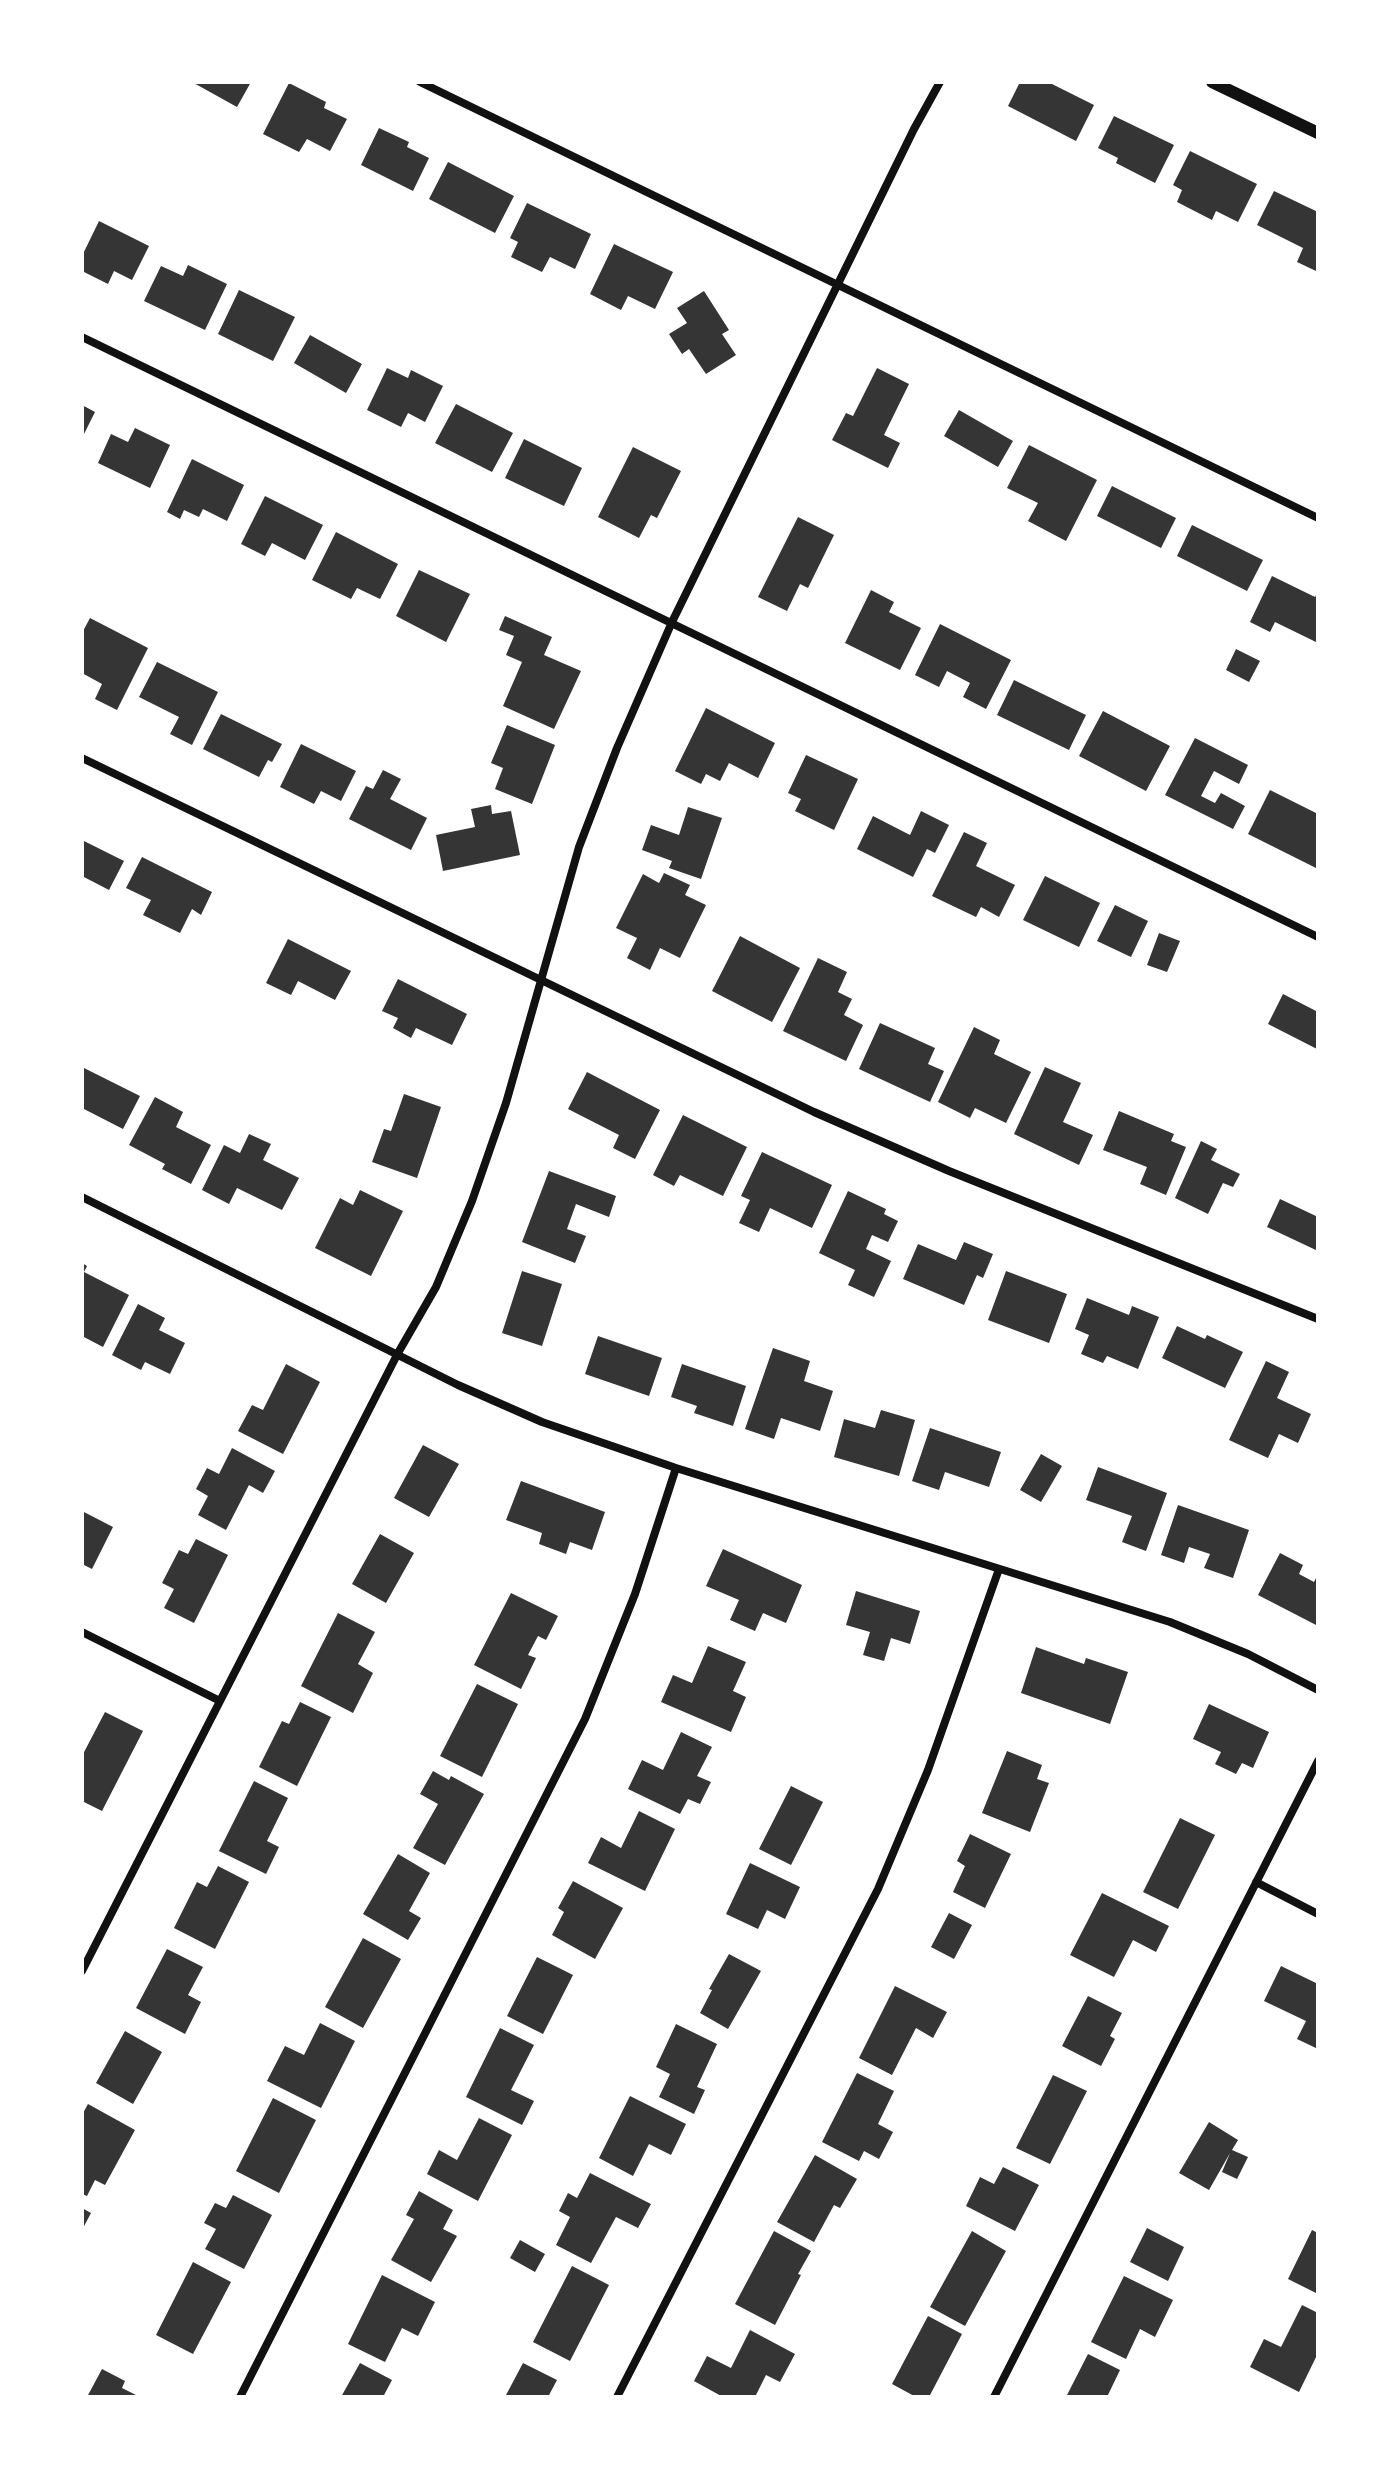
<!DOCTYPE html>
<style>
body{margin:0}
#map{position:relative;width:1400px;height:2479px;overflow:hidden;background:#fff;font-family:Raleway,sans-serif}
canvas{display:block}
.frame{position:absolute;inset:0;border:84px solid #fff;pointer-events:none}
</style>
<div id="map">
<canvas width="1400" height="2479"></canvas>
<div class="frame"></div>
</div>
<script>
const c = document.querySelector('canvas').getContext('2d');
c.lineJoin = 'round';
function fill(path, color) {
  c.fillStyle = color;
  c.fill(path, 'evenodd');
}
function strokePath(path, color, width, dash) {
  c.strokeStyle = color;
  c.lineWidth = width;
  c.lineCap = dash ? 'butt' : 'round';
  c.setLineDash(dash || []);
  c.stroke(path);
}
fill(new Path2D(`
 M192 82H251L237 107Z
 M1020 82H1048L1094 105 1076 141 1008 106Z
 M289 83 326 102 324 108 347 119 330 151 307 139 299 152 263 134Z
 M1114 116 1174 145 1155 183 1116 163 1118 158 1098 148Z
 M379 128 409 142 407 147 429 158 413 191 361 165Z
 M1190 151 1257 184 1238 222 1216 211 1212 220 1177 202 1182 190 1173 185Z
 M448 162 514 196 495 233 429 199Z
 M1274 191 1318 212 1316 271 1297 262 1303 248 1257 225Z
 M527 203 591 234 575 269 550 257 542 272 511 257 518 242 510 238Z
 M99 221 149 246 132 280 114 271 108 284 82 271V256Z
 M614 244 673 272 655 309 628 296 621 310 590 294Z
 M188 265 227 284 205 330 144 301 161 266 183 276Z
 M239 290 295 317 273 361 218 334Z
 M704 291 729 330 722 334 736 355 706 374 689 349 682 354 669 334 687 323 677 308Z
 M310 335 362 364 346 393 294 363Z
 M387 368 408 378 411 370 443 386 425 422 408 413 401 427 367 410Z
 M877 368 909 384 884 435 900 443 888 468 832 440 846 413 853 416Z
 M456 404 513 433 492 472 435 443Z
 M82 405 95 412 82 438Z
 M959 410 1013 441 998 467 944 436Z
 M135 428 170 445 150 488 98 463 111 434 128 442Z
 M524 439 582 468 564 506 505 478Z
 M1029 445 1097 480 1066 541 1028 521 1038 503 1007 488Z
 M633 447 681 471 657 518 651 515 639 538 598 517Z
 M192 459 244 485 227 521 203 509 199 517 184 510 180 519 167 512Z
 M1112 486 1176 518 1161 548 1097 516Z
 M265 496 323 525 305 560 272 543 265 556 241 544Z
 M798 517 834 535 808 588 800 584 787 611 758 597Z
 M1192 525 1263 560 1247 591 1177 556Z
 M336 532 398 564 380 599 357 588 351 599 312 580Z
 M419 570 470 594 446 642 396 616Z
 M1272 576 1315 597 1318 591V643L1275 622 1270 632 1250 622Z
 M871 590 894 602 889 612 921 628 900 670 845 643Z
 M505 616 552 637 544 655 581 671 554 729 503 706 522 662 506 655 514 636 499 630Z
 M90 618 148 648 117 710 95 699 102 684 82 673V633Z
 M940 624 1011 660 986 709 963 697 970 683 947 671 939 687 915 675Z
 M1236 649 1260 661 1249 682 1226 670Z
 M157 662 218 692 192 745 170 734 179 717 139 697Z
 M1014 680 1086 715 1069 750 997 715Z
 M706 708 775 743 758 778 729 763 720 781 706 774 701 784 675 771Z
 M1103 711 1170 746 1146 791 1079 756Z
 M221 714 282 744 272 762 268 760 259 777 203 749Z
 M507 725 555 745 532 804 495 789 503 768 491 763Z
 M1195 738 1248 765 1239 784 1214 771 1201 796 1215 803 1221 793 1245 806 1233 829 1165 795Z
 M301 744 356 771 341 801 321 791 314 804 280 787Z
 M806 755 858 779 834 830 795 811 801 799 788 793Z
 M383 770 401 779 390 799 427 818 411 850 349 819 366 786 373 789Z
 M1270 790 1318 814 1316 868 1248 834Z
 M491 805 492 814 511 811 520 855 443 871 436 835 475 827 471 809Z
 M688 807 722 818 701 879 669 868 672 861 642 850 651 825 679 835Z
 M921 811 949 825 935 853 927 849 913 877 857 849 873 816 910 835Z
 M964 832 987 843 976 866 1015 885 999 917 981 907 976 917 932 896Z
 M82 840 124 861 109 890 82 876Z
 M142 857 212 892 201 915 192 909 180 933 143 915 151 900 126 888Z
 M664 873 690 885 685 895 706 905 680 958 660 948 650 970 627 958 637 938 616 928 643 874 659 883Z
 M1045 876 1100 903 1079 947 1023 920Z
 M1115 905 1148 921 1131 957 1097 941Z
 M1159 933 1180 941 1167 972 1147 965Z
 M740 936 800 968 772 1022 712 991Z
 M288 939 351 971 335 1000 298 981 291 995 266 983Z
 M818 958 847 972 838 992 852 999 844 1015 863 1025 846 1061 783 1031Z
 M398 979 467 1014 452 1045 416 1028 411 1038 393 1028 398 1018 382 1011Z
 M1283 994 1318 1012 1317 1049 1268 1024Z
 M880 1023 935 1048 928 1064 944 1071 930 1102 859 1069Z
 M974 1027 1000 1040 994 1054 1031 1072 1006 1123 975 1108 970 1118 938 1102Z
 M82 1067 140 1096 123 1129 82 1108Z
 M1045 1067 1081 1083 1063 1122 1093 1135 1079 1165 1014 1134Z
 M587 1072 660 1110 635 1159 613 1148 619 1135 568 1109Z
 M404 1094 441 1107 417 1178 372 1162 384 1129 391 1131Z
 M155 1097 183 1112 176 1127 211 1145 191 1184 162 1169 165 1164 129 1145Z
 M1119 1111 1174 1134 1171 1141 1186 1147 1166 1195 1140 1184 1147 1167 1103 1150Z
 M683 1115 747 1147 723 1196 680 1175 674 1186 653 1175Z
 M249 1134 271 1144 263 1160 299 1178 282 1210 237 1188 229 1204 202 1190 224 1145 240 1153Z
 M1201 1141 1217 1149 1211 1160 1240 1174 1233 1187 1223 1183 1208 1214 1175 1198Z
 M762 1152 832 1185 812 1228 770 1208 759 1232 739 1223 750 1200 741 1196Z
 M549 1171 616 1196 609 1217 576 1204 567 1229 586 1236 575 1263 522 1242Z
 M360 1190 403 1211 371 1276 315 1248 340 1198 353 1205Z
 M848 1191 886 1209 884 1214 898 1221 888 1242 872 1235 866 1249 891 1261 874 1297 848 1285 855 1270 819 1253Z
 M1280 1199 1318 1217V1251L1267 1227Z
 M964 1242 993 1254 983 1278 977 1275 964 1305 903 1279 918 1244 956 1260Z
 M82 1263 87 1266 84 1272 129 1295 103 1347 82 1336Z
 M522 1271 562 1284 542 1346 502 1333Z
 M1006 1271 1067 1294 1049 1343 988 1320Z
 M1087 1298 1129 1315 1132 1306 1159 1317 1138 1369 1107 1356 1103 1363 1081 1354 1089 1335 1075 1329Z
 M138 1304 165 1318 159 1330 185 1343 170 1374 145 1362 141 1370 112 1355Z
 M1177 1326 1205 1339 1207 1335 1243 1352 1225 1388 1162 1358Z
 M598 1336 662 1358 649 1396 585 1374Z
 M773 1348 810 1361 804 1381 833 1391 820 1431 781 1418 774 1439 745 1429Z
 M1266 1361 1289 1372 1277 1398 1311 1414 1298 1443 1279 1434 1268 1458 1229 1440Z
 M286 1364 320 1382 283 1454 238 1431 252 1405 263 1410Z
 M682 1364 746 1386 733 1426 694 1413 697 1406 671 1397Z
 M881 1410 915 1420 899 1476 834 1457 844 1419 875 1428Z
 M930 1428 1001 1452 989 1487 945 1472 939 1490 912 1481Z
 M423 1445 459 1464 429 1517 394 1498Z
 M232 1448 275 1471 263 1493 249 1485 226 1530 198 1515 208 1496 196 1489 207 1468 219 1474Z
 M1041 1454 1062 1466 1041 1502 1020 1490Z
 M1098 1467 1167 1493 1146 1551 1122 1542 1132 1516 1086 1500Z
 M521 1481 605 1512 592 1550 570 1542 566 1554 539 1544 542 1533 506 1520Z
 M1178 1505 1249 1530 1233 1578 1204 1568 1210 1554 1189 1547 1184 1563 1161 1555Z
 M82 1511 113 1527 92 1569 82 1564Z
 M380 1534 414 1553 386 1603 352 1584Z
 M196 1539 228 1555 194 1623 164 1608 174 1589 162 1583 179 1550 188 1554Z
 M723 1549 802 1585 786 1623 763 1613 755 1631 730 1620 739 1600 706 1586Z
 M1280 1553 1303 1565 1299 1574 1314 1582 1318 1574V1626L1258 1595Z
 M856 1591 920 1611 910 1644 891 1638 884 1661 863 1655 870 1632 846 1625Z
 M511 1593 558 1616 546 1640 538 1636 528 1655 536 1658 521 1689 474 1665Z
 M338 1613 375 1632 358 1664 373 1673 353 1713 301 1686Z
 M708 1646 746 1662 733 1691 746 1697 731 1732 661 1702 673 1675 692 1683Z
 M1036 1647 1084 1664 1086 1658 1128 1672 1110 1724 1021 1693Z
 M477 1684 518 1704 482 1777 440 1756Z
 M300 1702 331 1717 297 1786 259 1767 282 1721 289 1724Z
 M1209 1704 1269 1732 1253 1768 1242 1763 1236 1774 1215 1764 1221 1752 1193 1739Z
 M105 1712 143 1731 102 1811 82 1801V1756Z
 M681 1732 712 1747 697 1776 711 1782 700 1804 688 1799 680 1814 628 1789 642 1760 663 1770Z
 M1007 1751 1042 1765 1037 1779 1049 1783 1030 1832 982 1813Z
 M433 1771 449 1780 451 1776 484 1794 445 1865 413 1848 438 1804 420 1794Z
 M254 1781 288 1798 267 1841 279 1847 266 1874 219 1851Z
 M791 1786 823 1802 791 1865 759 1849Z
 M639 1811 675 1829 645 1891 588 1863 601 1837 621 1848Z
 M1180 1818 1215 1835 1178 1909 1143 1892Z
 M970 1834 1011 1854 985 1908 953 1892 965 1866 957 1861Z
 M398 1854 430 1873 409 1911 421 1918 408 1940 363 1914Z
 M750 1863 800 1887 785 1919 767 1910 758 1929 726 1914Z
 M218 1866 249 1882 215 1949 174 1928 197 1882 207 1887Z
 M573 1881 623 1908 595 1959 552 1935 564 1912 558 1908Z
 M1102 1893 1169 1926 1156 1952 1133 1940 1114 1977 1070 1955Z
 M949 1913 972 1925 954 1959 931 1947Z
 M363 1938 401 1959 363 2028 325 2007Z
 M167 1949 203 1967 188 1995 201 2002 185 2034 136 2008Z
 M729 1954 761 1971 728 2029 700 2013 712 1990 709 1989Z
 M537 1957 573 1975 543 2034 507 2016Z
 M1281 1966 1318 1984V2049L1297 2039 1306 2021 1264 2001Z
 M895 1986 947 2012 933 2038 916 2028 892 2075 859 2058Z
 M1088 1996 1122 2013 1110 2036 1115 2039 1101 2066 1062 2046Z
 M320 2023 355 2041 321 2108 267 2081 285 2046 304 2055Z
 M676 2024 717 2044 697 2087 705 2090 694 2114 659 2097 670 2074 656 2067Z
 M500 2028 534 2045 511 2090 534 2101 522 2125 466 2097Z
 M125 2031 162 2052 133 2104 96 2083Z
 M857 2073 894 2091 878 2124 893 2132 879 2159 864 2151 859 2161 822 2142Z
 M1053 2075 1087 2091 1050 2164 1016 2148Z
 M630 2096 686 2124 671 2155 649 2144 633 2176 599 2158Z
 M273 2098 316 2120 279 2193 236 2171Z
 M88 2104 135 2130 105 2185 95 2180 87 2196 82 2194V2115Z
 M479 2118 512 2135 478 2201 427 2174 439 2150 457 2160Z
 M1209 2122 1238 2140 1232 2150 1248 2157 1237 2179 1222 2172 1230 2153 1209 2190 1179 2173Z
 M815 2155 857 2179 840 2208 834 2205 814 2242 777 2222Z
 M1003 2167 1039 2185 1015 2231 966 2206 980 2177 994 2184Z
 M590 2173 651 2204 638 2228 616 2217 591 2263 556 2245 570 2217 559 2211 568 2193 577 2198Z
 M419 2191 453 2210 443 2229 457 2236 431 2282 391 2260 414 2219 406 2215Z
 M233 2195 272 2215 244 2269 205 2249 216 2229 204 2223 215 2203 226 2208Z
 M82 2208 91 2213 82 2230Z
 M1147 2228 1184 2247 1168 2281 1130 2262Z
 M1312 2230 1318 2233V2294L1288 2279Z
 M774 2231 811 2251 798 2274 801 2275 775 2325 735 2304Z
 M972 2231 1006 2251 965 2326 930 2307Z
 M520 2240 545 2254 535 2272 510 2258Z
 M193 2262 231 2282 193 2354 156 2335Z
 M572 2266 609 2285 570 2361 533 2342Z
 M382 2275 435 2302 418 2336 402 2328 385 2362 348 2344Z
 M1124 2276 1173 2300 1155 2337 1140 2329 1126 2359 1091 2342Z
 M1302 2305 1318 2313V2353L1299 2392 1250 2367 1264 2339 1281 2347Z
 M928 2316 962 2334 929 2397H916L892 2384Z
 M750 2330 795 2354 780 2382 766 2375 755 2397H723L694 2381 707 2356 731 2368Z
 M1088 2354 1120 2370 1107 2397H1066Z
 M360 2363 392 2380 383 2397H341Z
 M523 2363 557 2380 548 2397H505Z
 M102 2369 125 2381 122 2388 140 2397H87Z`), '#353535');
strokePath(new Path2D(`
 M420 82 1318 518
 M82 337 1318 937
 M82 758 814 1112 949 1171 1318 1319
 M82 1197 458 1385 542 1422 676 1468 1170 1622 1248 1654 1318 1690
 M82 1632 220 1701
 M1256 1882 1318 1914
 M82 1971 398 1353 436 1287 472 1201 506 1103 579 847 617 748 672 622 914 129 940 82
 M240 2397 585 1719 635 1594 676 1468
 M617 2397 878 1889 928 1770 999 1569
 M994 2397 1318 1761`), '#111', 8);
strokePath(new Path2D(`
 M1212 82 1318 133`), '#111', 12);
</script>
